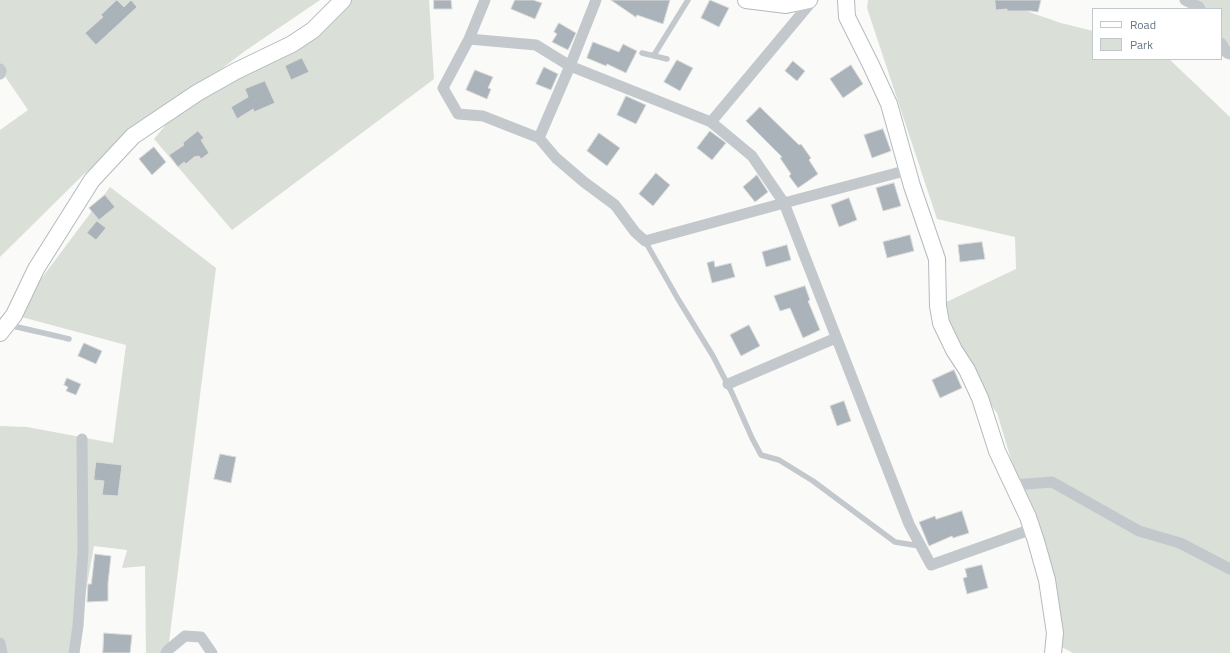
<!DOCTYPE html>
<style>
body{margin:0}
#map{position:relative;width:1230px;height:653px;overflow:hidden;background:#fafaf8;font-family:"Titillium Web",sans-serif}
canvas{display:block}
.legend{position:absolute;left:1092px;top:8px;width:130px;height:52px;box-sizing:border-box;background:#fff;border:1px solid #c1c8cd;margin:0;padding:5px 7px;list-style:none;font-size:12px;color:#657683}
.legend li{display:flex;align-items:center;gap:8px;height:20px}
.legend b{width:20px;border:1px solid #c1c8cd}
</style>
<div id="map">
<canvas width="1230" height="653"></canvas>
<ul class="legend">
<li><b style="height:5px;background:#fff"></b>Road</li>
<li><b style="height:11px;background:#dadfd7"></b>Park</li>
</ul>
</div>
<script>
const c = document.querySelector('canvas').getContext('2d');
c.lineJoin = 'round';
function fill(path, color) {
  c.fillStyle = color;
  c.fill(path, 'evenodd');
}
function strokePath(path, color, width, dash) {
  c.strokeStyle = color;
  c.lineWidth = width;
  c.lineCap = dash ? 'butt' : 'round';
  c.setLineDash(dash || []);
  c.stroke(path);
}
fill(new Path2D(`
 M0 0H320L245 51 85 173 0 257V130L28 110 0 69Z
 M342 0H429L434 79 232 230 154 139 186 100 302 37Z
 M868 0H994L1061 23 1093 31V59H1169L1230 117V653H1073L1054 643 1032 529 997 413 972 381 938 306 1016 269 1015 237 937 219 867 8Z
 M1185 0H1230V54L1221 43V9H1200Z
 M110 187 216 268 168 650 167 653H146L145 566 122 568 127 550 94 546 75 653H0V426L27 427 113 443 126 345 14 315Z`), '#dadfd7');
const building = new Path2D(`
 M117 0 124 7 131 0 137 7 96 45 85 33 103 17 101 15Z
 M434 0H451L452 9H434Z
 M515 0H533L542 3 535 19 511 9Z
 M611 0H670L663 24 637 15 636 17Z
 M710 0 729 8 719 27 701 18Z
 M995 0H1041L1038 12 1031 11H1007V9L996 10Z
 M559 23 576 33 568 50 552 42 557 34 554 32Z
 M593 42 619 52 623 44 637 51 626 73 607 64 606 66 587 58Z
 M302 58 309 72 291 80 285 66Z
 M677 60 693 68 680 91 664 82Z
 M793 61 805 71 797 81 785 71Z
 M851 65 863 84 843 98 830 79Z
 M544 67 558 74 551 90 536 84Z
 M475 70 493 77 488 88 491 89 487 99 466 90Z
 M265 81 275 103 254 112 253 109 237 119 231 107 248 97 245 89Z
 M626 96 646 105 636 124 617 115Z
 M760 107 799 145 801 144 811 158 809 160 818 174 798 188 789 176 791 174 780 158 782 157 746 121Z
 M883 129 891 151 872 158 864 135Z
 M198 131 204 138 201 140 209 153 201 159 199 156 194 157 186 164 184 162 178 167 169 155 184 145 183 143Z
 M710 131 726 143 712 160 697 148Z
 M599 133 620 148 607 166 587 151Z
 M154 147 166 162 152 175 139 159Z
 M656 173 670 185 653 206 639 194Z
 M757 175 768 192 755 202 743 187Z
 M894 183 901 206 883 211 876 188Z
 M105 195 115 207 99 220 89 208Z
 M849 198 857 220 839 227 831 205Z
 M97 221 106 228 96 240 87 233Z
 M910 235 914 251 887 258 883 242Z
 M982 242 985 259 960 262 958 245Z
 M787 245 791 260 766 267 762 252Z
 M714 261 715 267 731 263 735 277 712 283 707 263Z
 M805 286 810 300 808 301 820 330 803 338 790 308 780 311 774 296Z
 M749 325 760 346 741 356 730 335Z
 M84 343 102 351 96 364 78 356Z
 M954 370 962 388 940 398 932 380Z
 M67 378 81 384 76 395 66 391 68 387 64 385Z
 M844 401 851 421 837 426 830 406Z
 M220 454 236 457 231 483 214 479Z
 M96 462 122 465 118 496 102 495 104 481 94 480Z
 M962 511 969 533 953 538 952 536 929 546 919 522 935 516 936 519Z
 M95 554 111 556 108 583V601L87 602 88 584H91Z
 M982 565 988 588 967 594 963 578 967 577 965 569Z
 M104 633 132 635 130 653H103Z`);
fill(building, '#aab3b9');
strokePath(building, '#dcdcda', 1);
const secondary = new Path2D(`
 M746 0 786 5 809 0
 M846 0 847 17 871 65 889 104 912 186 937 259 938 306 941 323 954 350 967 370 980 398 997 451 1028 517 1036 541 1047 580 1055 633 1053 653
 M0 333 14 315 36 269 92 180 133 136 197 93 236 71 292 44 313 30 343 0`);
strokePath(secondary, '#b3babf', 18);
strokePath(new Path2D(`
 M642 53 667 59
 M654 55 688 0
 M645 241 678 299 713 356 732 393 752 438 761 455 779 460 813 481 895 542 920 546
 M9 325C29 330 49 334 69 339`), '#c3c8cc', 5.5);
strokePath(new Path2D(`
 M596 0 570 66 711 122 813 0
 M1185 0 1199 7 1200 9
 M469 39 536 45 570 66 539 138 483 116 458 114 443 88Z
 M469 39 485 0
 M1221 43 1227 53 1230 54
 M0 69 1 71 0 74
 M539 138 556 158 584 182 615 205 635 232 645 241 784 203 752 156 711 122
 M908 170 784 203 909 524 931 565 1032 529
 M728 384 836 338
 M1013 485 1052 482 1139 531 1180 543 1230 569
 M0 643 2 653
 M74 653 78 626 83 551 82 439
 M166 653 168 650 185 636 201 637 212 653`), '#c3c8cc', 11);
strokePath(secondary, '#fff', 16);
</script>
